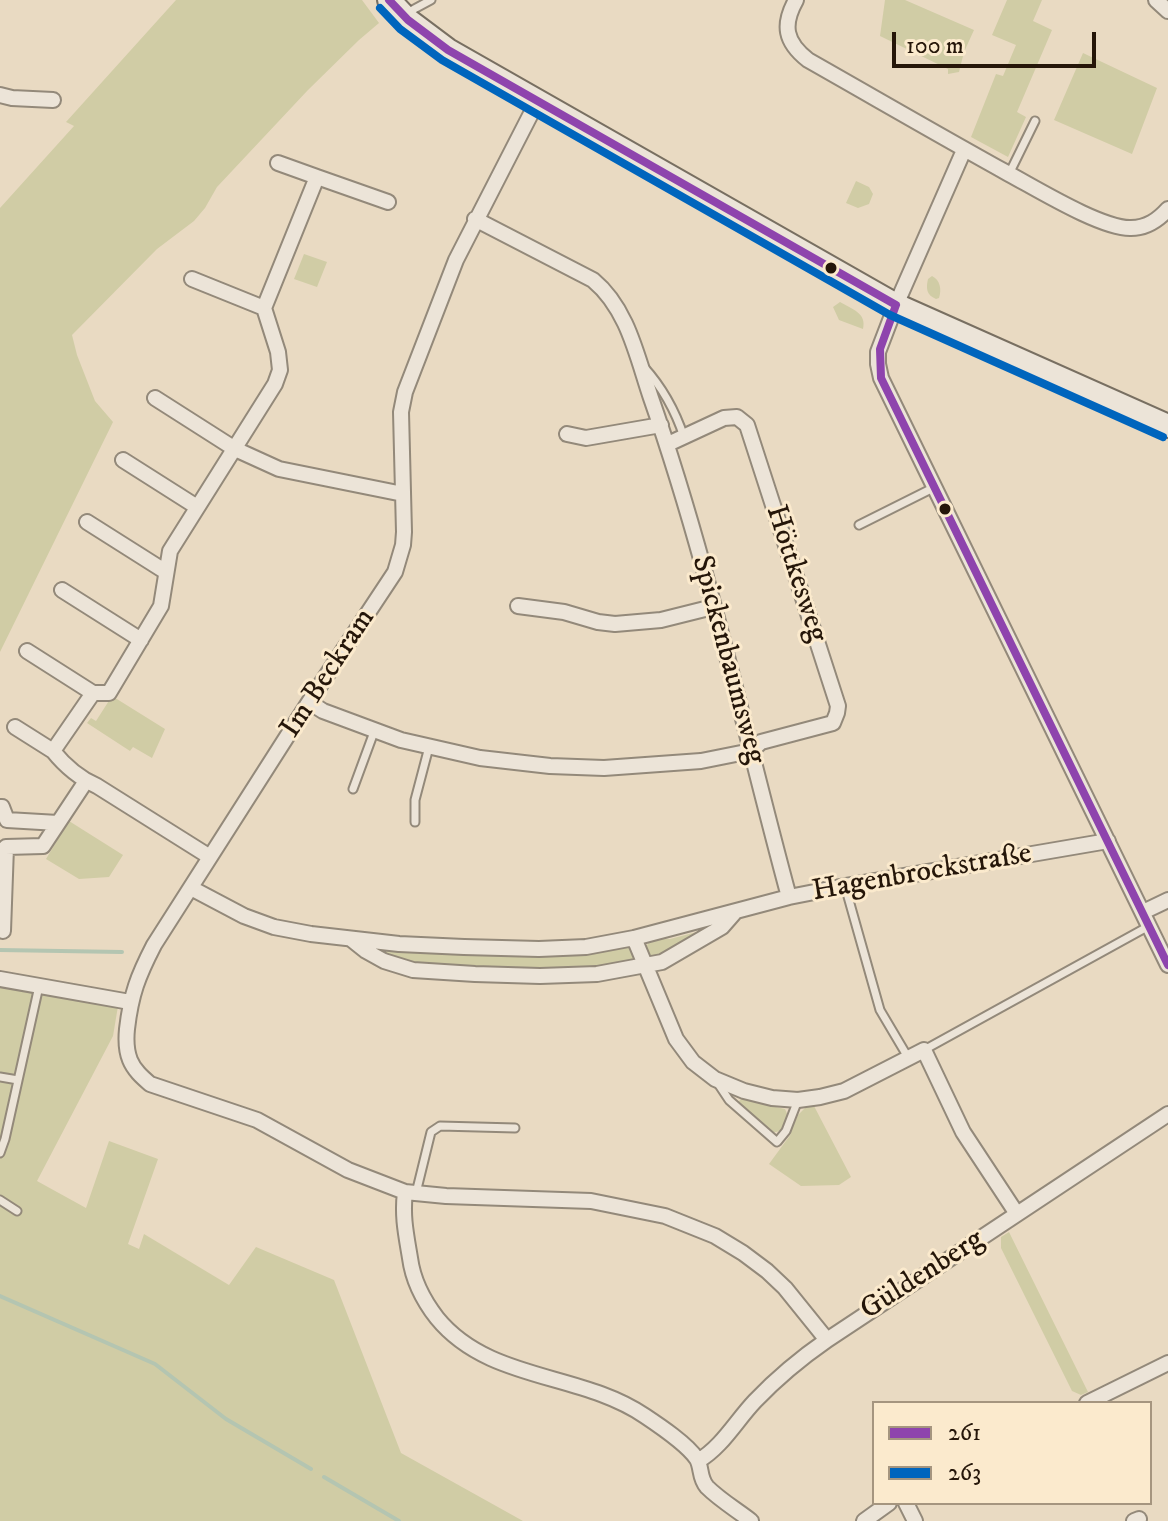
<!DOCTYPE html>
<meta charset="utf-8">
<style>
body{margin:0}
#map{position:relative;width:1168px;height:1521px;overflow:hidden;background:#e9dac2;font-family:"IM FELL DW Pica",serif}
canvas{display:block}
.legend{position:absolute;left:872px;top:1401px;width:280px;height:104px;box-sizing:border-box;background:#fbeacd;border:2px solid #a5957f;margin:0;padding:10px 14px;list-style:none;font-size:24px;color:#251609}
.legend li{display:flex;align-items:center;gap:16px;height:40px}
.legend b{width:40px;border:2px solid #a5957f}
.scale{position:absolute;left:892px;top:32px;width:204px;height:36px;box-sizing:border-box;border:4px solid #251609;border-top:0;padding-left:10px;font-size:24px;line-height:28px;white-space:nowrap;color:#251609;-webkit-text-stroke:6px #fbeacd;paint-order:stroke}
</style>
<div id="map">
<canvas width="1168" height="1521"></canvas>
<ul class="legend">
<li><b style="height:10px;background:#8e44ad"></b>261</li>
<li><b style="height:10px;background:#0065bd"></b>263</li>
</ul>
<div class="scale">100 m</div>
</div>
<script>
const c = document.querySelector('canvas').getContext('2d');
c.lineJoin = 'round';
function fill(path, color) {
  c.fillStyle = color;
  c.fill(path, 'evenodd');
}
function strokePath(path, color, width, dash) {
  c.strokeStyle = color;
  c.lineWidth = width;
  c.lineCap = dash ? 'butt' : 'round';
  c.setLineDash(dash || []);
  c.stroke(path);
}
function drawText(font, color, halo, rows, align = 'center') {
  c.font = font + ' "IM FELL DW Pica",serif';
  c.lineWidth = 6;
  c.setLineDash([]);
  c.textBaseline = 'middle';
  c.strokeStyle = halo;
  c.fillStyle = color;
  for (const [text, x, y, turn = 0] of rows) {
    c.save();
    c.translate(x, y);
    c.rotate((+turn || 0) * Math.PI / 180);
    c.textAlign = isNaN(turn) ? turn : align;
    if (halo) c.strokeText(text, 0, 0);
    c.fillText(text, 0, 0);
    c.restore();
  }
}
fill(new Path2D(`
 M176 0H362L379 23 359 40 308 90 217 187 205 208 194 221 157 249 72 335 77 355 95 401 113 422 0 652V208L74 126 66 122Z
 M885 0H905L974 30 964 52 959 72 948 74V69L880 36Z
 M1007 0H1042L1033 21 1052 30 1017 112 1026 117 1008 157 971 137 996 74 1003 76 1016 45 992 35Z
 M1083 53 1157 88 1132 154 1054 120Z
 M856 181 869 187 873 194 869 204 858 208 846 203Z
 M304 254 327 262 317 287 294 279Z
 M932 276C940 280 942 289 939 298L936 299C926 295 926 288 928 279Z
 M840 302C852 309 867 313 863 329L839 320 833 307Z
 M112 696 165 729 152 758 133 747 130 751 87 723 91 718 96 721Z
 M69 821 123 855 109 877 79 879 46 859Z
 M716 927 652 961 645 950 649 941 658 938 670 939Z
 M624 947H628L634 953 636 959 632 964C586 967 540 968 494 967 455 967 413 969 377 950L378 948C459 954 544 964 624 947Z
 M0 984 118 1006 113 1036 37 1181 86 1208 109 1141 158 1159 128 1244 139 1249 144 1234 229 1285 256 1247 334 1280 401 1453 523 1521H0Z
 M741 1099 785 1109 788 1116C784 1124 782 1134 772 1132L739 1103 738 1102Z
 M814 1106 851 1177 839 1185 801 1186 769 1164 791 1134 790 1133 798 1115 806 1107Z
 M1009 1232 1088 1392 1081 1395 1072 1391 1001 1248V1237Z`), '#d0cca5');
strokePath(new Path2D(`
 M0 950 122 952
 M0 1296 155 1364 226 1419 311 1469
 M324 1477 399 1521`), '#b4c5b1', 4);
const service = new Path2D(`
 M405 14 431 0
 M1009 174 1035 121
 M644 367C663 388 675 410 684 437
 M859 525 935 487
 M353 789 374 732
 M415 822V800L429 747
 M845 886 880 1010 909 1059
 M924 1050 1149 926
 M0 1077 18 1080
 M719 1085 729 1100 777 1142 786 1131 798 1100
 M0 1153 5 1139 39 986
 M416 1193 431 1132 440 1126 515 1128
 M0 1200 17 1211`);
const minor = new Path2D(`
 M796 0C782 25 785 42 808 60 875 98 942 137 1009 174 1037 189 1102 229 1131 228 1147 228 1158 220 1168 209
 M1156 0 1168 11
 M0 95 12 98 53 100
 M538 100 456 260 405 392 401 412 404 532 403 545 395 572 309 702 154 945C138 976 131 994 127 1029 126 1039 126 1050 130 1060 134 1070 142 1077 150 1084L257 1120 348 1170 405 1192 446 1196 591 1201 665 1216 715 1236 743 1253 767 1271 785 1288 827 1340
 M964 150 896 305 878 352V364L881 378 1168 965
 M278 163 317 177
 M475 219 593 280C628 309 637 357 651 398 708 561 744 731 789 897
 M192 279 264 308
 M155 398 235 449 279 469 403 494
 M567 434 586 438 661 425
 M123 460 197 507
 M87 522 166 572
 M62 590 141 640
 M518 606 564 612 598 622 615 624 661 620 713 607
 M27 651 93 693
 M309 702 323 711 401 740 480 758 550 766 604 768 701 761 751 751 761 742 833 723 837 713 838 706 747 425 737 417 724 418 668 444
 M15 727 53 751
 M0 807H2L7 820 58 823
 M210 857 97 786C79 778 65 766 53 751L93 693H109L161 606 170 551 275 384 280 370 278 352 264 308 317 177 388 202
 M191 888 244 916 274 927 311 934 399 944 464 947 539 949 586 947 634 938 789 897 845 886 1108 841
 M1143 912 1168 900
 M3 931 6 847 43 846 86 781
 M634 938 676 1039 693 1062 715 1079 744 1091 772 1098 798 1100 820 1097 844 1091 924 1050 963 1132 1017 1214
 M351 939 366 951 384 961 413 970 475 974 540 976 597 974 662 962 722 927 736 911
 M0 979 130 1002
 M405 1192C402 1216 406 1234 410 1258 413 1281 423 1300 437 1318 489 1382 581 1372 645 1416 660 1426 687 1444 697 1459 702 1468 699 1478 707 1487 720 1500 737 1510 751 1521
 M1087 1403 1168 1363
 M698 1461C722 1447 736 1421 755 1401 777 1378 801 1358 827 1340L1168 1114
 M906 1503 915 1521
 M864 1521 889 1503
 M1134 1521 1139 1519`);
const secondary = new Path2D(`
 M389 0 408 20 448 50 896 305 1168 426`);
strokePath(service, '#93897a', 11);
strokePath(minor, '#93897a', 18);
strokePath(secondary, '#786f61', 26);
strokePath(service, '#ece4d8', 7);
strokePath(minor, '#ece4d8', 14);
strokePath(secondary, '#ece4d8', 22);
strokePath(new Path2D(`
 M389 0 408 20 448 50 896 305
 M896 305 880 349 881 378 1168 965`), '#8e44ad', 8);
strokePath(new Path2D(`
 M380 8 400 29 442 60 890 315 1163 437`), '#0065bd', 8);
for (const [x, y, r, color] of [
 [831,268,7,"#251609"],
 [945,509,7,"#251609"]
]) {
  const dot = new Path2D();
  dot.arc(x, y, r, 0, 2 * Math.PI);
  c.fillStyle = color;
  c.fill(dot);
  strokePath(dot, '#fbeacd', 3);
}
drawText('30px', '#251609', '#fbeacd', [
 ["Höttkesweg",795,574,72],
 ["Spickenbaumsweg",727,660,75],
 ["Im Beckram",329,674,-57],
 ["Hagenbrockstraße",922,874,-10],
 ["Güldenberg",923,1276,-33]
]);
</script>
